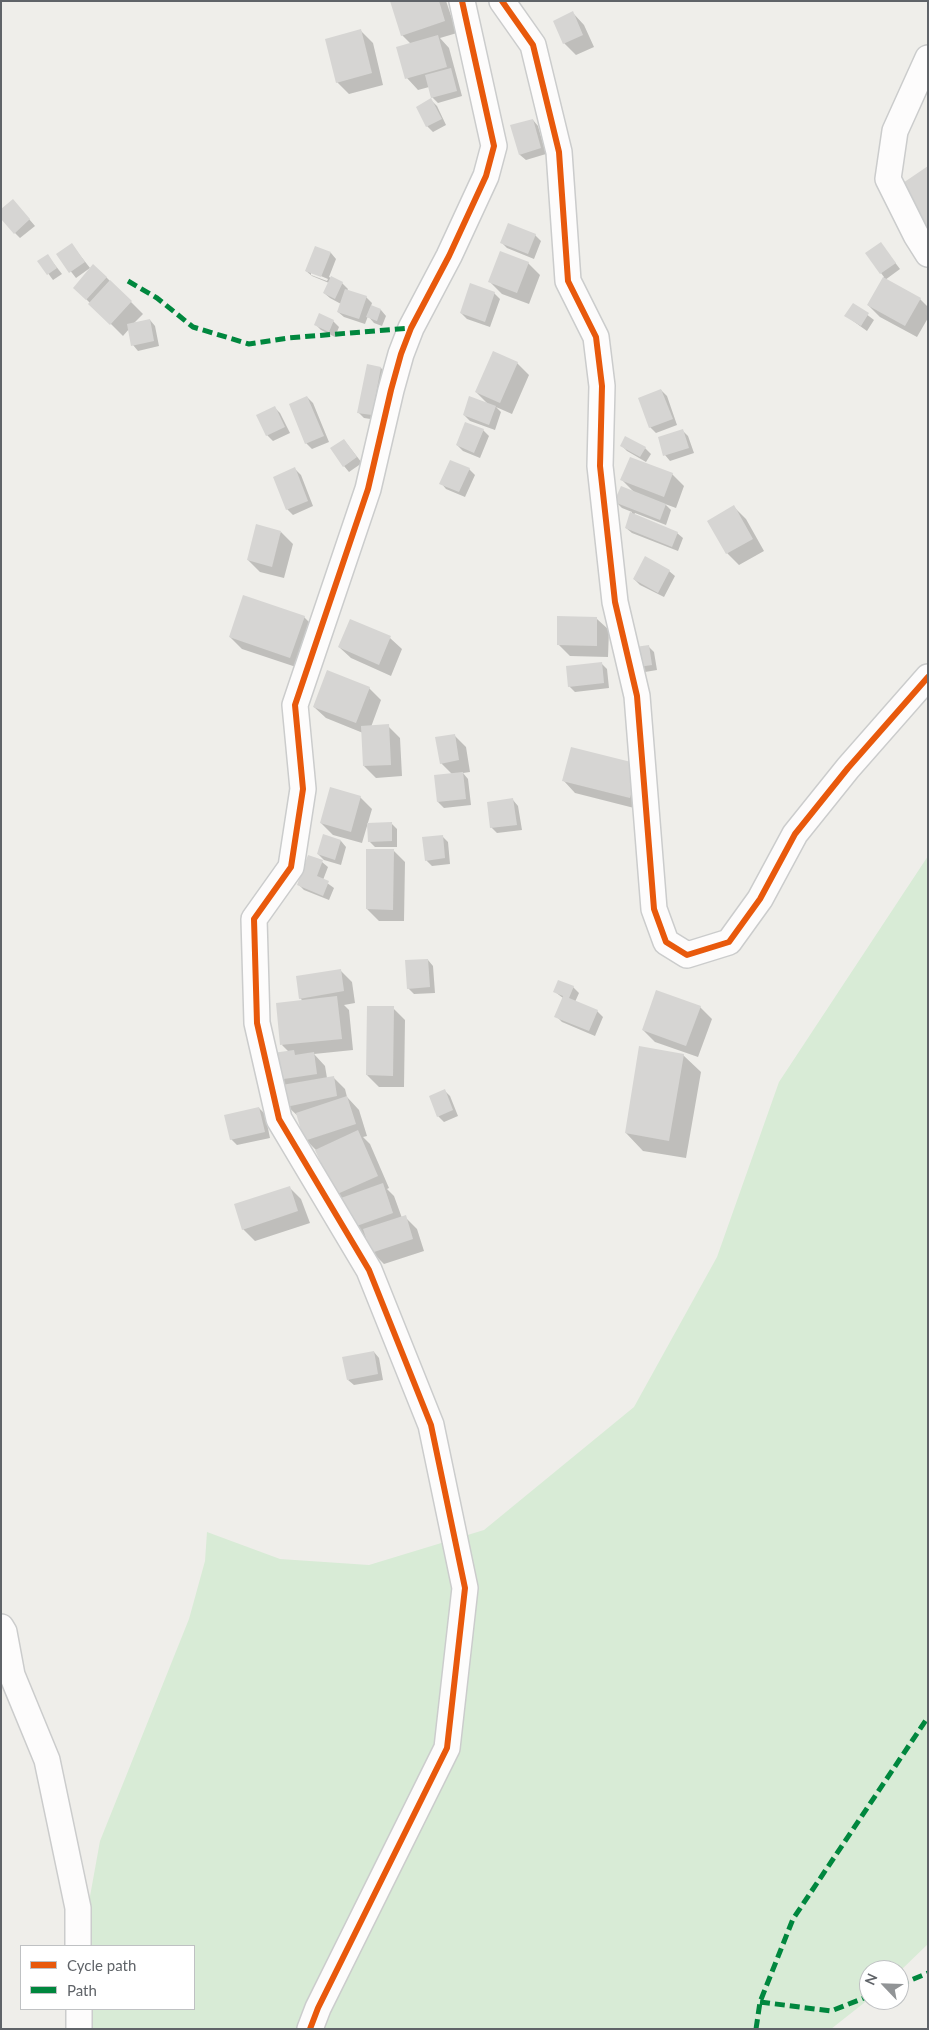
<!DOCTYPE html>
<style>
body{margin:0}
#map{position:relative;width:929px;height:2030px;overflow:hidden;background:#efeeea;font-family:Lato,sans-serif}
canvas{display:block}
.frame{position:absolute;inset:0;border:2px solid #5f6368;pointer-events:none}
.legend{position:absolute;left:20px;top:1945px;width:175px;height:65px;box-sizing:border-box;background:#fff;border:1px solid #bfc1c3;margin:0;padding:6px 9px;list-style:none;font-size:15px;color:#5f6368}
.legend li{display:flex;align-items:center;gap:10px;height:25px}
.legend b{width:25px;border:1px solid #bfc1c3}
.north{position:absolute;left:859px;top:1960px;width:50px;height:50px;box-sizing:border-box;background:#fff;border:1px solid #bfc1c3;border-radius:50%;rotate:294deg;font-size:14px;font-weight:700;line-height:20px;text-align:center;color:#5f6368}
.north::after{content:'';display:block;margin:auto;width:18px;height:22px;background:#919496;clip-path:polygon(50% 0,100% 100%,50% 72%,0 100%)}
</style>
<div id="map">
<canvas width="929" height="2030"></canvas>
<div class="frame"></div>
<ul class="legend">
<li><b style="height:6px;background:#e8590c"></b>Cycle path</li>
<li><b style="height:6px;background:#00873e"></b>Path</li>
</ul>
<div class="north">N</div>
</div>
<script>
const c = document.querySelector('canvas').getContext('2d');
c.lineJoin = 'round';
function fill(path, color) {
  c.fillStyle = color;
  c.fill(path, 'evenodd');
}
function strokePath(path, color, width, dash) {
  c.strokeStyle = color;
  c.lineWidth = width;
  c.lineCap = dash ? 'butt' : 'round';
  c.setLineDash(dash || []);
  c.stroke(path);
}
fill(new Path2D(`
 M928 856V1944L899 1972V1970H869V1999L831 2029H67L71 2009H194V1946H81L100 1841 189 1619 205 1561 207 1532 280 1559 369 1565 484 1530 634 1407 717 1257 779 1082Z`), '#d8ebd6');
fill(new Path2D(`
 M391 1H446L457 33 440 38 449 48 462 96 438 103 432 97 429 87 418 90 407 78 411 44 402 35Z
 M573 13 584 25 594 47 576 55 564 43Z
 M361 31 373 43 383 85 349 94 337 82Z
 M431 100 437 106 446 125 433 132 427 126Z
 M533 120 538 126 546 154 526 160 520 155 512 126Z
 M18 206 35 226 20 238 15 233Z
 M535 235 541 241 534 259 507 248 502 243Z
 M881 244 900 269 885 280 920 299 928 307V318L917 337 880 317 868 305 884 277 881 273Z
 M72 245 90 268 76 278 58 255Z
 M316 247 331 253 336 259 329 277 342 283 348 289 347 291 366 297 372 303 371 306 381 310 386 316 382 326 374 323 368 316 365 324 344 317 338 312 341 304 330 298 324 293 329 283 312 276 306 271ZM311 272 328 279 327 281 311 275Z
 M48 256 62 274 53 280 39 261Z
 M528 263 540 275 529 304 502 294 490 282Z
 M106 277 143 314 134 323 150 320 155 326 159 346 138 351 133 345 129 329 123 336 80 293Z
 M494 293 500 299 490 327 467 319 461 313Z
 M853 304 874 320 867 331 846 316Z
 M333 321 339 327 335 337 321 330 316 325Z
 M517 363 529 375 512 414 496 407 501 412 495 430 470 421 464 415 489 405 476 392Z
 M368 366 381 368 387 374 377 420 364 418 358 412Z
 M661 390 667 396 677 425 656 433 650 427Z
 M307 397 313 403 329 442 312 449 306 443Z
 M275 408 280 413 290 433 273 441 267 435Z
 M483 430 489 436 480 458 463 451 457 445Z
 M682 430 688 436 694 453 670 461 665 455Z
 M344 440 362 463 349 472 344 466Z
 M621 445 645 448 651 454 646 462 627 451Z
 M295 469 301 475 313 506 293 515 287 509Z
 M469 469 475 475 465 497 446 489 441 483Z
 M672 474 684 486 676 508 665 504 671 510 666 525 635 513 634 515 677 533 683 538 678 551 632 533 626 528 632 512 622 508 616 502 634 492 622 480Z
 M734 507 746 519 764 551 739 565 727 553Z
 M281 532 293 544 284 578 260 572 248 560Z
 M669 571 675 576 664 597 640 585 634 579Z
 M304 617 316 629 302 669 242 649 230 637Z
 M597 619 609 630 608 657 570 656 558 644Z
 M390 638 402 649 391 676 351 658 339 647Z
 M648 646 654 652 657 670 645 672 639 666Z
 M601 663 607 669 609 688 575 692 569 686Z
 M369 688 381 700 371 727 388 726 400 738 402 776 376 778 364 766 363 733 326 718 314 707Z
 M454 735 466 747 470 772 463 773 468 779 471 805 444 808 438 802 435 776 452 774 441 763Z
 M638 765 642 810 575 793 564 781Z
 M360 797 372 809 362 843 333 835 321 823Z
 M513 800 518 806 522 830 497 833 491 827Z
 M391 823 397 829V847H375L369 841Z
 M324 836 341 841 346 847 341 865 324 860 318 854Z
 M442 836 448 842 450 864 432 866 426 860Z
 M393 850 405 862 404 921H379L367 909Z
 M322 862 328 867 323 880 334 888 329 900 304 890 298 884Z
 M428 960 433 966 435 993 414 994 408 988Z
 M340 970 352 982 355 1003 344 1005 349 1010 353 1050 314 1054 325 1066 327 1078 333 1077 345 1089 347 1097 359 1110 367 1136 363 1137 370 1144 389 1188 387 1189 394 1196 402 1218 405 1217 417 1229 424 1251 384 1264 372 1252 367 1238 364 1239 336 1194 318 1152 306 1140 299 1117 287 1106 279 1080 289 1052 282 1045 303 1001 300 998Z
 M573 987 579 993 575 1002 597 1011 603 1017 595 1036 562 1022 556 1016 563 998 555 992Z
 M700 1007 712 1019 698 1057 655 1042 643 1030Z
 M393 1008 405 1020 404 1087H379L367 1075Z
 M683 1055 701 1072 686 1158 643 1151 626 1133Z
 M445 1091 450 1096 458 1116 444 1122 438 1116Z
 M259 1108 265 1114 270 1138 237 1145 231 1139Z
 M289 1187 301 1199 310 1223 255 1241 243 1229Z
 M374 1352 379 1358 383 1380 354 1385 348 1380Z`), '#0003');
fill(new Path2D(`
 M390 1H439L445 21 401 36Z
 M573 11 583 35 563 44 553 21Z
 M361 29 372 73 336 83 325 39Z
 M438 35 447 67 405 79 396 47Z
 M451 68 457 91 431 98 425 75Z
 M431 98 442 119 426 127 416 107Z
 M533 119 541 148 519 155 510 125Z
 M928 166V229L900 185Z
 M13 199 30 219 14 234 1 219V209Z
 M508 223 536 234 528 254 500 243Z
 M881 242 896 263 880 274 865 253Z
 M72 243 85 262 69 273 56 254Z
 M315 246 331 252 321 277 305 271Z
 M500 251 529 262 517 293 488 282Z
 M48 254 57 268 47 275 37 261Z
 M93 264 107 277 86 300 73 288Z
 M331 276 343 282 335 299 323 293Z
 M883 277 921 298 905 326 867 305Z
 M110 280 132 301 110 325 88 304Z
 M470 283 495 292 485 322 460 313Z
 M345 289 367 296 359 319 337 312Z
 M853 303 869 313 861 326 844 316Z
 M371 305 381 309 377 321 366 317Z
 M319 313 334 320 329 332 314 325Z
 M150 319 154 341 131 346 127 324Z
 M493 351 518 362 500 403 475 392Z
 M367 364 381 367 372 415 357 413Z
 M661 389 673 419 649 428 638 398Z
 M307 396 324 436 305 444 289 404Z
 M469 396 496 406 489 425 463 415Z
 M275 406 285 427 266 436 256 415Z
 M465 422 484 429 474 453 456 445Z
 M683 429 689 448 663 456 658 437Z
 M625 436 646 447 640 457 620 446Z
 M344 439 357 457 343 467 330 448Z
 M630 457 673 473 664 497 620 480Z
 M450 460 470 468 459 492 439 484Z
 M295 467 308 501 286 510 273 477Z
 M621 486 666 504 660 520 614 502Z
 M734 505 753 539 726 554 707 521Z
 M630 512 678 532 672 547 625 528Z
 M256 524 281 531 272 567 247 560Z
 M645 556 670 570 658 593 633 579Z
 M243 595 305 616 290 658 229 637Z
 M557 616 597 617V646L557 645Z
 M350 619 391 636 379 665 338 647Z
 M649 645 652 665 638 667 635 647Z
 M602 662 604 683 568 687 566 666Z
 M327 670 370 687 356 723 313 707Z
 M389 724 391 765 363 766 361 726Z
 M455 734 459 760 440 764 435 737Z
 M571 747 639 764 630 798 562 781Z
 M463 772 466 799 437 802 434 775Z
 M330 787 361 796 351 832 320 823Z
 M513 798 517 825 490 828 487 802Z
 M392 822V841L368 842 367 823Z
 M323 834 341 840 335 860 317 854Z
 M443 835 445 858 425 861 422 837Z
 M366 849H394L393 910 366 909Z
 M308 855 323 860 317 876 329 881 323 896 297 885Z
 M428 959 430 987 407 989 405 960Z
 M341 969 344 991 299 999 296 976Z
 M558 980 574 986 569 998 598 1010 589 1031 554 1017 563 996 553 992Z
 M656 990 701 1006 686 1046 642 1030Z
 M337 996 342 1039 280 1045 276 1003Z
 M367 1006H394L393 1076 366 1075Z
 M639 1046 684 1054 669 1141 625 1133Z
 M294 1050 295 1055 314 1052 317 1074 277 1080 273 1053Z
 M334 1076 337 1096 286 1107 282 1085Z
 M445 1089 453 1110 437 1117 429 1096Z
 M347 1096 356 1124 304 1141 296 1113Z
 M259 1107 265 1132 230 1140 224 1115Z
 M358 1130 378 1176 335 1195 315 1150Z
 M383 1183 393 1213 351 1228 341 1198Z
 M290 1186 298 1211 242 1230 234 1204Z
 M406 1215 413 1239 371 1253 363 1229Z
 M374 1351 378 1374 347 1380 342 1357Z`), '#d6d5d3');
const street = new Path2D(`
 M502 1 533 45 559 152 568 281 596 337 602 386 600 466 615 602 637 696 654 909 666 942 687 955 729 942 760 899 795 834 848 768 928 677
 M928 58 895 131 888 179 916 235 928 254
 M1 1627 4 1632 12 1675 47 1760 78 1908V1946
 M79 2009V2029
 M310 2029 318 2008 447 1748 465 1588 431 1425 369 1270 279 1119 257 1023 254 919 291 867 303 789 295 705 368 489 391 390 401 354 411 328 449 256 486 176 494 146 462 1`);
strokePath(street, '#cbcccc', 28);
strokePath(street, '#fdfcfc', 25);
strokePath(new Path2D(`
 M128 281 157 298 193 327 249 344 288 338 411 328
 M899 1985 928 1973
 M760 2002 831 2011 869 1996
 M756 2029 760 2002 793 1919 928 1717`), '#00873e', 5, [10, 5]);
strokePath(new Path2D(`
 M502 1 533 45 559 152 568 281 596 337 602 386 600 466 615 602 637 696 654 909 666 942 687 955 729 942 760 899 795 834 848 768 928 677
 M310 2029 318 2008 447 1748 465 1588 431 1425 369 1270 279 1119 257 1023 254 919 291 867 303 789 295 705 368 489 391 390 401 354 411 328 449 256 486 176 494 146 462 1`), '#e8590c', 6);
</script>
